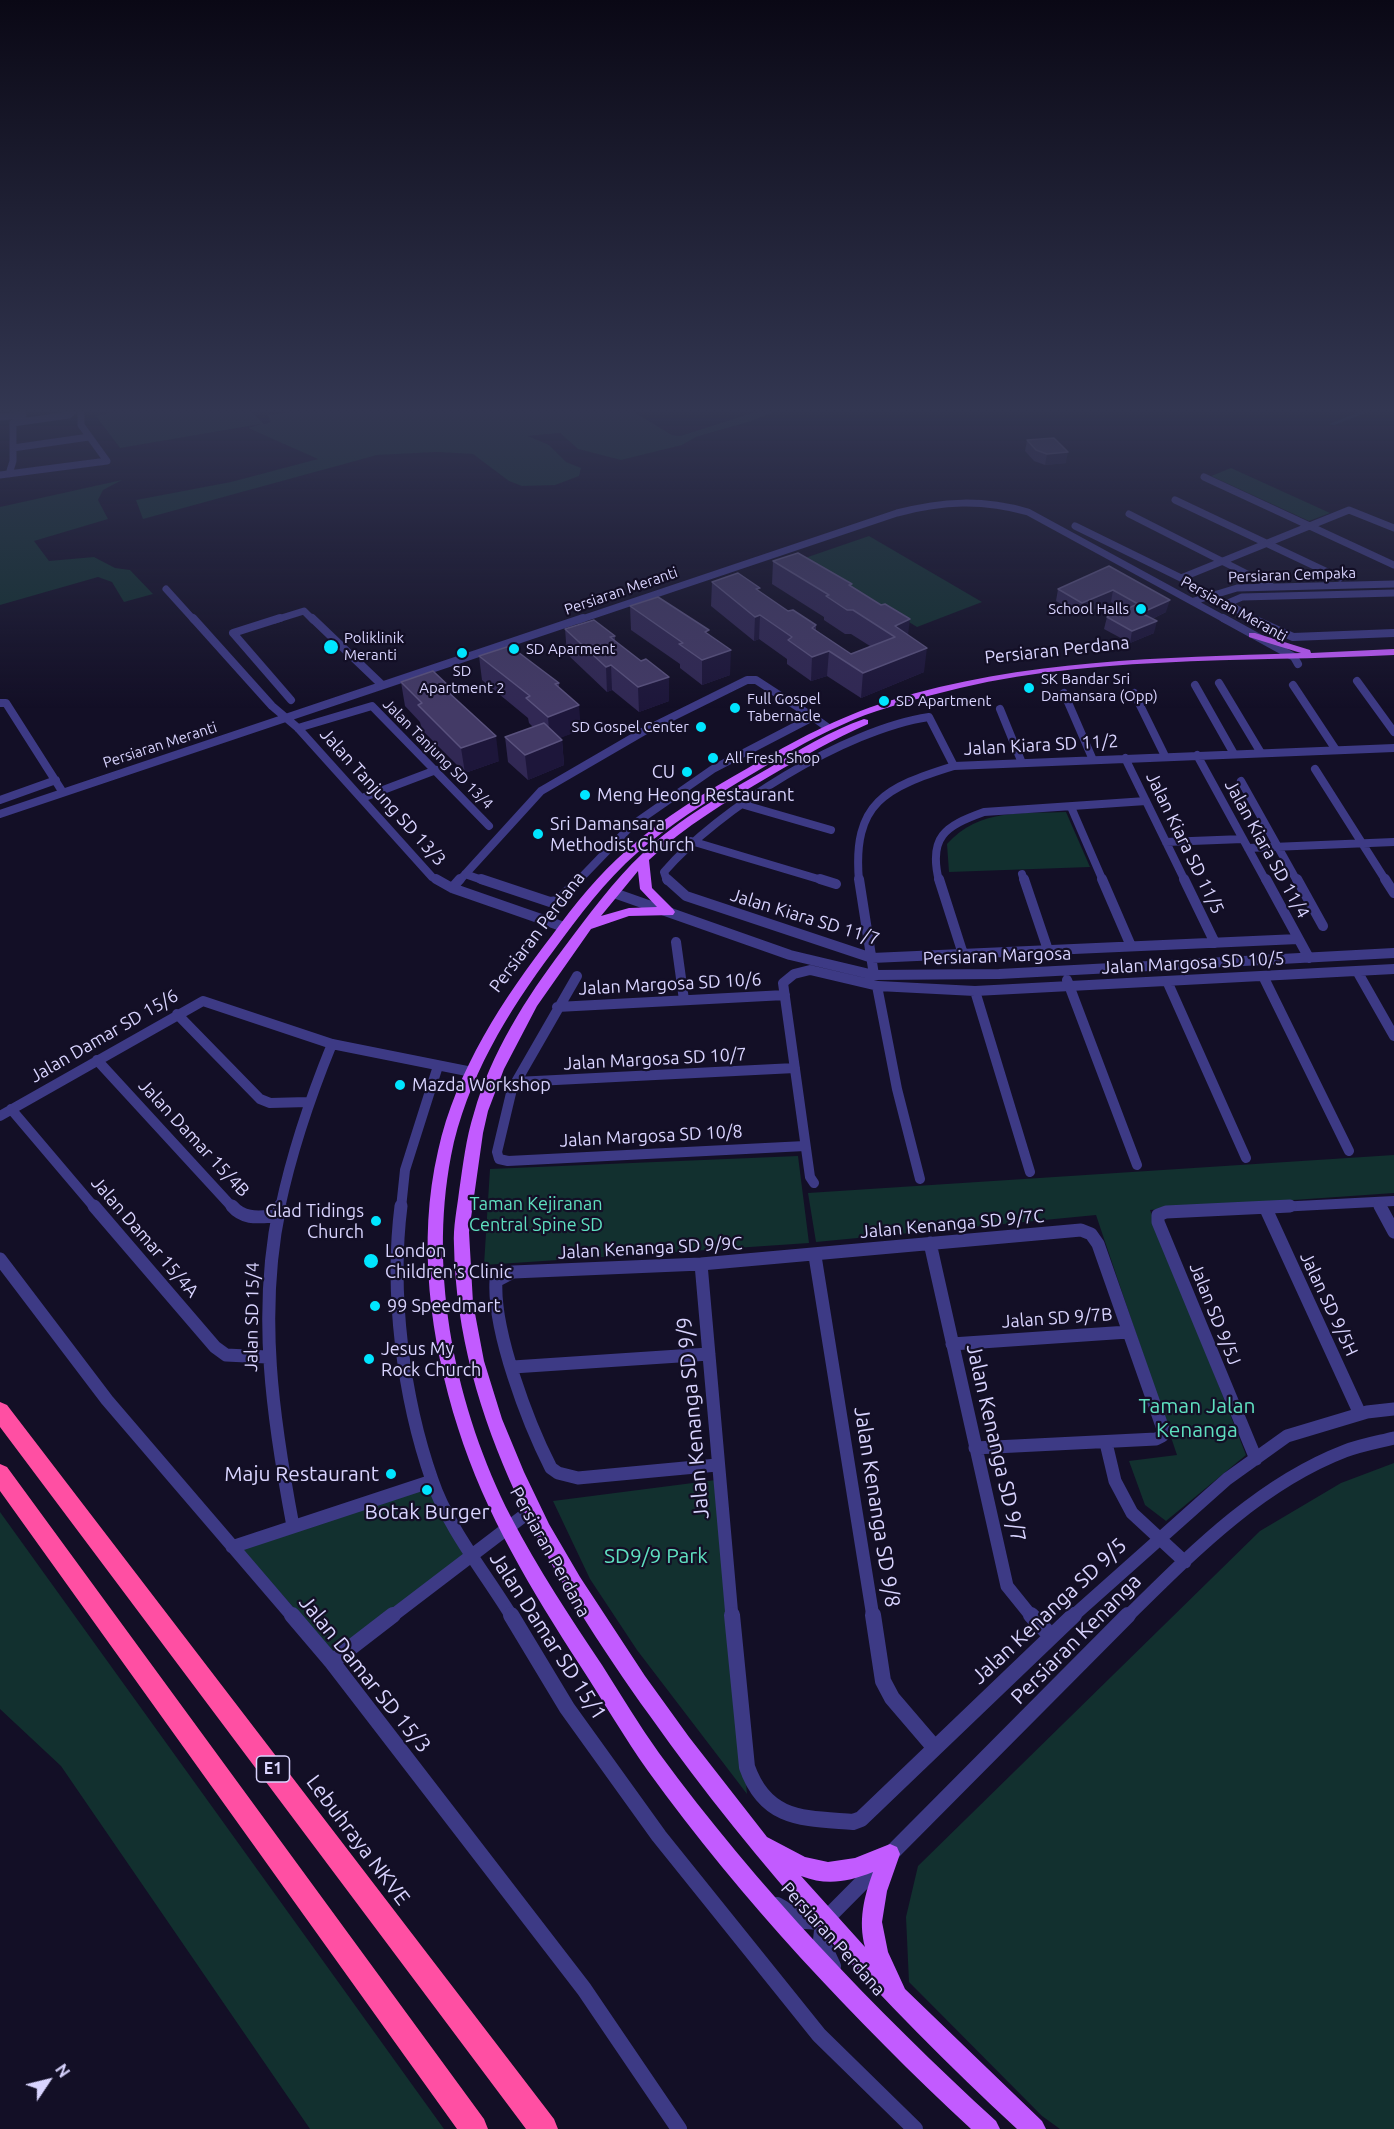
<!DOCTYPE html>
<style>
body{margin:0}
#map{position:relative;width:1394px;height:2129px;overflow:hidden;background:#130f26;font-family:Ubuntu,sans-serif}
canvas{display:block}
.north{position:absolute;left:18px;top:2051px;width:60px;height:60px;-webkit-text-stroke:4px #130f26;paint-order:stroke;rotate:55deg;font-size:16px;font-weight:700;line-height:24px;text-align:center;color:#d9d4ff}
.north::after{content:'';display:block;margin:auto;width:21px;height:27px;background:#d9d4ff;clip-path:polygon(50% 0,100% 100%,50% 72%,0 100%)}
</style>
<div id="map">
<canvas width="1394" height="2129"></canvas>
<div class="north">N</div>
</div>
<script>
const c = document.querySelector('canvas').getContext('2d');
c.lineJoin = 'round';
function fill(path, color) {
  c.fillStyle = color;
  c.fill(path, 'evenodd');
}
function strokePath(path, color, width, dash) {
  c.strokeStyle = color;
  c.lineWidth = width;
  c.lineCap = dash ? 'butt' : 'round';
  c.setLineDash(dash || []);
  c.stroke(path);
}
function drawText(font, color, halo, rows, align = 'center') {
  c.font = font + ' Ubuntu,sans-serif';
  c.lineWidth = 4.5;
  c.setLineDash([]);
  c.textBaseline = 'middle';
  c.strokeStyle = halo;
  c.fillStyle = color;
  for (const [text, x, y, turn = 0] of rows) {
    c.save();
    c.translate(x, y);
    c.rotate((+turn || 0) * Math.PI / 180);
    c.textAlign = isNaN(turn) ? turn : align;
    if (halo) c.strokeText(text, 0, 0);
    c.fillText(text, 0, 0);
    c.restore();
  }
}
fill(new Path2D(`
 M119 411H251L264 424 271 422 268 415 300 411H632L672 435 680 436 759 411H776L751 421 696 437 682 445 621 460 578 449 560 433 528 436 549 445 566 462 581 468 579 476 555 485 522 486 509 481 473 454 437 452 377 455 143 519 136 500 231 482 318 459 248 428 261 424 120 448 96 416Z
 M1231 468 1330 513 1309 521 1211 476Z
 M122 480 103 490 98 500 108 519 34 541 49 561 94 557 115 568 130 570 153 594 124 602 112 582 98 577 0 605V507Z
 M869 536 982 602 917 627 805 558Z
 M1066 812 1090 867 949 872 947 844C980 808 1021 814 1066 812Z
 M1394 1155V1193L1150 1210 1246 1455 1166 1521 1145 1505 1129 1461 1177 1455 1096 1215 816 1242 808 1193Z
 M798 1156 809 1243 484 1265 490 1169Z
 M1394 1463V2129H1060L1042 2116 909 1982 906 1917 918 1866 1260 1531 1341 1483Z
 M716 1480 747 1794 637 1650 590 1579 553 1501Z
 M428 1486 466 1556 336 1655 241 1549Z
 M0 1512 444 2129H310L61 1766 0 1709Z`), '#12302f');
fill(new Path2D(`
 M1362 411H1371L1334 425 1329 424Z`), '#0c2248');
strokePath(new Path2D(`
 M0 417 23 415
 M13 448 89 437
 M9 474 13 461V423L69 415 73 411
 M0 475 107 461 81 425V411
 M1204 477 1394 565
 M1175 500 1340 578
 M1129 514 1271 586
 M1075 526 1181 578 1349 510 1394 528
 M166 589 194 620
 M1194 601 1237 588 1394 584
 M275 620 304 611 313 620
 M579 620 897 513C943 501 982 499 1028 512L1226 620
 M1253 620 1228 603 1242 597 1394 593`), '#3d3a85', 7);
strokePath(new Path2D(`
 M193 618 272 706 298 728 432 877 439 881
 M280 618 233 633 291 700
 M312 618 381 684
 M1223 618 1294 657 1298 664
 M1251 618 1293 637 1394 633
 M1357 681 1394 732
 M1219 683 1261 753
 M1195 685 1234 754
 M1293 685 1336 750
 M1064 693 1093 760
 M1134 693 1165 756
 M0 703H6L62 791
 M1000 709 1022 763
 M813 717 827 727
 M298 728 372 706 489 826
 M1197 755 1266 881
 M1125 758 1185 881
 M1315 769 1386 881
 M1241 781 1297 881
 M362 798 436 770
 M0 800 56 780
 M741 804 831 830
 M1071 807 1103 881
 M0 814 583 618
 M691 841 825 881
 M1166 842 1243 839
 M1248 848 1394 842
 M465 874 485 881
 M1022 874 1024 881
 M459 881 541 791 646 730 747 680H756L813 717 713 769 631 826 578 881
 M667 881 664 872C718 809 846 729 929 717L954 766
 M859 881C852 802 886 787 954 766L1394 748
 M939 881C928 837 945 826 984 812L1146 801`), '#3d3a85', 8);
strokePath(new Path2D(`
 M436 879 452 888 564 927
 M481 879 550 902 558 901 579 879
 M667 879 686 896 872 958 1298 939
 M820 879 836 884
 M859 879 874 975
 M939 879 963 954
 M1024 879 1048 950
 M1102 879 1131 946
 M1184 879 1215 943
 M1266 879 1309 958
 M1297 879 1323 926
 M1385 879 1394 893
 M452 888 460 879
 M614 893 790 955 874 975 999 974 1394 953
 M676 942 684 1000
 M1357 971 1394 1036
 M577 976 512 1089 497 1152 499 1159 508 1161 805 1146
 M1263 976 1349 1151
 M1067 980 1137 1165
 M1167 981 1246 1158
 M877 986 897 1089 920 1179
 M975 991 1030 1172
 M557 1007 785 995
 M177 1014 260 1099 270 1103 308 1102
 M97 1060 233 1208
 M516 1082 795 1068
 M11 1109 95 1208
 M0 1116 203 1001 332 1044 472 1072
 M814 1183 810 1177 783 983 794 974 810 970 878 986 975 991 1394 969
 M1378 1202 1381 1208
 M280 1208C292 1151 310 1098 332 1044
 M401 1208 405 1170 438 1066
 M1259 1208 1394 1201`), '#3d3a85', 10);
strokePath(new Path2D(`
 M94 1206 215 1347 226 1355 267 1357
 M232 1206C244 1220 259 1217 276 1216
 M280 1206C257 1313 273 1420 293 1526
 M401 1206C390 1293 403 1397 432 1480 448 1528 486 1574 512 1617
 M1380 1206 1394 1232
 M1266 1209 1360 1414
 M930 1243 1007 1586 1032 1617
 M815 1256 873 1617
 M0 1259 107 1400 293 1617
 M701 1264 732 1617
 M952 1344 1128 1332
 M513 1367 709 1354
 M1106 1443 1115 1481 1132 1513 1185 1562
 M1256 1459 1158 1222V1215L1166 1212 1290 1206
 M717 1465 578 1478 558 1473 551 1468C528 1423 493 1331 496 1281L513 1272 701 1264 1081 1230 1091 1234 1098 1244 1163 1429 1162 1436 1156 1439 975 1448
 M232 1547 432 1481
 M391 1617 530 1511
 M1072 1617 1227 1479 1287 1436 1367 1412 1394 1409
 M1127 1617C1191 1554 1259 1484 1345 1451 1361 1445 1378 1442 1394 1438`), '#3d3a85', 13);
strokePath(new Path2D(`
 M292 1615 332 1662 584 1989 679 2129
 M511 1615 567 1708 659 1836 819 2035 915 2129
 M732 1615 747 1767C766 1821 804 1818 853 1822L861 1819 1074 1615
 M873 1615 883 1681 892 1698 934 1747
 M1031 1615 1051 1636
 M332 1662 393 1615
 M777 1905 805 1921 823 1922
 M833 1966 821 1940 823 1922 1128 1615`), '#3d3a85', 16);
fill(new Path2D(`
 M1249 633H1255L1310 650 1311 653 1394 649V655C1241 663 1081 654 932 695 902 703 872 711 844 724 808 739 775 761 742 780 706 802 669 825 637 853 605 881 579 916 554 950 508 1011 466 1080 451 1156 428 1276 456 1409 511 1517 538 1569 570 1617 602 1665 621 1695 639 1725 659 1753 757 1887 874 2009 996 2121L1000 2129H971C854 2020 742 1901 648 1771 624 1737 603 1701 581 1667 532 1591 485 1514 458 1428 430 1340 417 1241 438 1151 456 1070 503 999 553 934 575 904 599 874 627 850 663 817 706 792 748 768 796 740 836 718 889 701 1023 659 1162 658 1301 653L1249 637Z
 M864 719 868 720V724C834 739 802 757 770 776 727 801 685 826 649 860L652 888 673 909 675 912 673 915 629 916 591 929 537 1006 504 1069 488 1111 483 1133 469 1232 473 1303 484 1361 502 1419 524 1472 549 1524 580 1577 645 1676 689 1737 767 1837 805 1857 828 1862 855 1858 890 1844 897 1847 900 1854 887 1891 882 1922 888 1952 905 1989 1042 2121 1046 2129H1017C881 2003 757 1867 650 1716 551 1577 457 1420 454 1245 453 1227 457 1209 459 1192 463 1165 466 1138 474 1113 491 1053 526 998 563 949 588 916 613 881 643 853 680 818 725 793 769 768 799 750 830 731 864 719ZM638 871 640 889 657 907 629 908 601 916ZM873 1872C864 1897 858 1921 865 1947L801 1876C827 1886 847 1882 873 1872Z`), '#c25bff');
fill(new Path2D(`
 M0 1402 7 1405 554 2119 558 2129H526L0 1427Z
 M0 1464 7 1467 484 2119 488 2129H457L0 1491Z`), '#ff4fa3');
fill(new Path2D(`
 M1027 440 1066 463 1045 465 1034 461 1025 451Z
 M773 561 852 587 908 634 924 672 861 698 827 676 811 681 787 664V659L759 639 754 641 711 606 712 582 760 592 788 611 816 625V630L851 654 870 646 851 634H845L824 620V617L772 584Z
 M1109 566 1166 612 1152 619 1154 633 1130 643 1104 629 1107 617 1124 610 1111 602 1080 615 1056 601 1058 589Z
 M630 606 709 634 730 675 702 685 680 668V664L631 630Z
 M565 629 615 636V641L641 661 669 677V701L639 712 612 690 607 692 567 654Z
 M479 656 559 683V688L581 730 559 738 562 740 564 765 528 780 508 762 505 737 533 727 529 723 528 718 482 680Z
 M401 682 453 696 499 761 465 773 422 730 420 722 405 706Z`), '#312854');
fill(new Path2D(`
 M1068 452 1066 463 1045 465 1047 454Z
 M1113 590 1111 602 1080 615 1082 603Z
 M1170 600 1166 612 1139 625 1141 613Z
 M760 615 759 639 754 641 755 617Z
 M910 619 907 643 895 626Z
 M1157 621 1154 633 1130 643 1132 631Z
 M927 648 924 672 861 698 863 673Z
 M731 650 730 675 702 685V660Z
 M829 651 827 676 811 681 812 657Z
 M611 665 612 690 607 692 606 667Z
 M669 677V701L639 712 638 687Z
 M452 689 456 713 447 691Z
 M579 705 581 730 550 742 548 717Z
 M496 736 499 761 465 773 461 748Z
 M562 740 564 765 528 780 525 755Z`), '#1d163a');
const building = new Path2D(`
 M1054 438 1068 452 1047 454 1036 450 1027 440Z
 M798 553 852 584 849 585 881 605 885 604 910 619 895 626 927 648 863 673 829 651 812 657 788 640 792 637 760 615 755 617 712 582 738 573 760 588 756 589 788 611 793 610 816 625 812 628 851 654 895 637 853 610H847L826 596 829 595 773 561Z
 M1109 566 1170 600 1141 613 1157 621 1132 631 1107 617 1138 604 1113 590 1082 603 1058 589Z
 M658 597 709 630 705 632 731 650 702 660 679 644 683 643 630 606Z
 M594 620 615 636 610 637 641 661 646 659 669 677 638 687 611 665 606 667 565 629Z
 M510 646 559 683 555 684 579 705 548 717 526 698 530 696 479 656Z
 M433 671 452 689 447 691 496 736 461 748 418 705 422 703 401 682Z
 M544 723 562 740 525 755 505 737Z`);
fill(building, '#433a66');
strokePath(building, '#5a527e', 1.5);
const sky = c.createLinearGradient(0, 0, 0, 709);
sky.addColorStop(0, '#0a0815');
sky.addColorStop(0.58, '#333752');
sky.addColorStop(1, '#33375200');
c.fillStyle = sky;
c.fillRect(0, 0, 1394, 709);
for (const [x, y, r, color] of [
 [1141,609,6,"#00e5ff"],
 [331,647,8,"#00e5ff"],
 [514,649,6,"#00e5ff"],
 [462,653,6,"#00e5ff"],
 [1029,688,6,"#00e5ff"],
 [884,701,6,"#00e5ff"],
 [735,708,6,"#00e5ff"],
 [701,727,6,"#00e5ff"],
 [713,758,6,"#00e5ff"],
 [687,772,6,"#00e5ff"],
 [585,795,6,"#00e5ff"],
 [538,834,6,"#00e5ff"],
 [400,1085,6,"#00e5ff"],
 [376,1221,6,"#00e5ff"],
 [371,1261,8,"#00e5ff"],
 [375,1306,6,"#00e5ff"],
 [369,1359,6,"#00e5ff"],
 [391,1474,6,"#00e5ff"],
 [427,1490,6,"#00e5ff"]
]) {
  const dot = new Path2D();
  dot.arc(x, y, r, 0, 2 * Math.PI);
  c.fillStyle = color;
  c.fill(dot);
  strokePath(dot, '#130f26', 2);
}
drawText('15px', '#d9d4ff', '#130f26', [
 ["Persiaran Cempaka",1292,575,-2],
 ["Persiaran Meranti",621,591,-19],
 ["Persiaran Meranti",1234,609,29],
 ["Persiaran Meranti",160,745,-18],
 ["Jalan Tanjung SD 13/4",438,754,45]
]);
drawText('15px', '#d9d4ff', '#130f26', [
 ["School Halls",1129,609,"right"],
 ["Poliklinik",344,638],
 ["Meranti",344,655],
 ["SD Aparment",526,649],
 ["SD",462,671,"center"],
 ["Apartment 2",462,688,"center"],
 ["SK Bandar Sri",1041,679],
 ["Damansara (Opp)",1041,696],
 ["Full Gospel",747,699],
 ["Tabernacle",747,716],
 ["SD Apartment",896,701],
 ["SD Gospel Center",689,727,"right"],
 ["All Fresh Shop",725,758]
], 'left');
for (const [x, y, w] of [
 [273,1769,33]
]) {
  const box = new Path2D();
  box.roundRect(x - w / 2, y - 13, w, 26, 4.5);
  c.fillStyle = '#130f26';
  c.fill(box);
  strokePath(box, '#d9d4ff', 1.5);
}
drawText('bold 16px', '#d9d4ff', null, [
 ["E1",273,1769]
]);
drawText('18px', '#d9d4ff', '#130f26', [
 ["Persiaran Perdana",1057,650,-6],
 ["Jalan Kiara SD 11/2",1041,745,-3],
 ["Jalan Tanjung SD 13/3",383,797,48],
 ["Jalan Kiara SD 11/5",1185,843,64],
 ["Jalan Kiara SD 11/4",1267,849,61],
 ["Jalan Kiara SD 11/7",805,917,17],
 ["Persiaran Perdana",537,932,-53],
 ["Persiaran Margosa",997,956,-2],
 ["Jalan Margosa SD 10/5",1193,963,-3],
 ["Jalan Margosa SD 10/6",670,984,-3],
 ["Jalan Damar SD 15/6",104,1036,-30],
 ["Jalan Margosa SD 10/7",655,1059,-3],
 ["Jalan Margosa SD 10/8",651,1136,-3],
 ["Jalan Damar 15/4B",194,1138,47],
 ["Jalan Kenanga SD 9/7C",952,1224,-5],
 ["Jalan Damar 15/4A",145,1237,49],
 ["Jalan Kenanga SD 9/9C",650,1248,-3],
 ["Jalan SD 9/5H",1329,1304,65],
 ["Jalan SD 9/5J",1215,1314,68],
 ["Jalan SD 15/4",252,1317,-89],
 ["Jalan SD 9/7B",1057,1318,-4],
 ["Persiaran Perdana",550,1552,61],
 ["Persiaran Perdana",833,1939,48]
]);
drawText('18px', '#d9d4ff', '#130f26', [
 ["CU",675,772,"right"],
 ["Meng Heong Restaurant",597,795],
 ["Sri Damansara",550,824],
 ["Methodist Church",550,845],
 ["Mazda Workshop",412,1085],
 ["Glad Tidings",364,1211,"right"],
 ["Church",364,1232,"right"],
 ["London",385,1251],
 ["Children's Clinic",385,1272],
 ["99 Speedmart",387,1306],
 ["Jesus My",381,1349],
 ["Rock Church",381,1370]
], 'left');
drawText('18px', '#5fe0c0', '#130f26', [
 ["Taman Kejiranan",536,1204],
 ["Central Spine SD",536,1225]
]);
drawText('21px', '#5fe0c0', '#130f26', [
 ["Taman Jalan",1197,1406],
 ["Kenanga",1197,1430],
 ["SD9/9 Park",656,1556]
]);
drawText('21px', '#d9d4ff', '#130f26', [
 ["Jalan Kenanga SD 9/9",693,1418,-95],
 ["Jalan Kenanga SD 9/7",996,1443,77],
 ["Jalan Kenanga SD 9/8",877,1507,81],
 ["Jalan Kenanga SD 9/5",1049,1611,-43],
 ["Jalan Damar SD 15/1",548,1636,57],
 ["Persiaran Kenanga",1076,1639,-45],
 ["Jalan Damar SD 15/3",365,1674,51],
 ["Lebuhraya NKVE",358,1840,53]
]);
drawText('21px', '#d9d4ff', '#130f26', [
 ["Maju Restaurant",379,1474],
 ["Botak Burger",427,1512,"center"]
], 'right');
</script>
